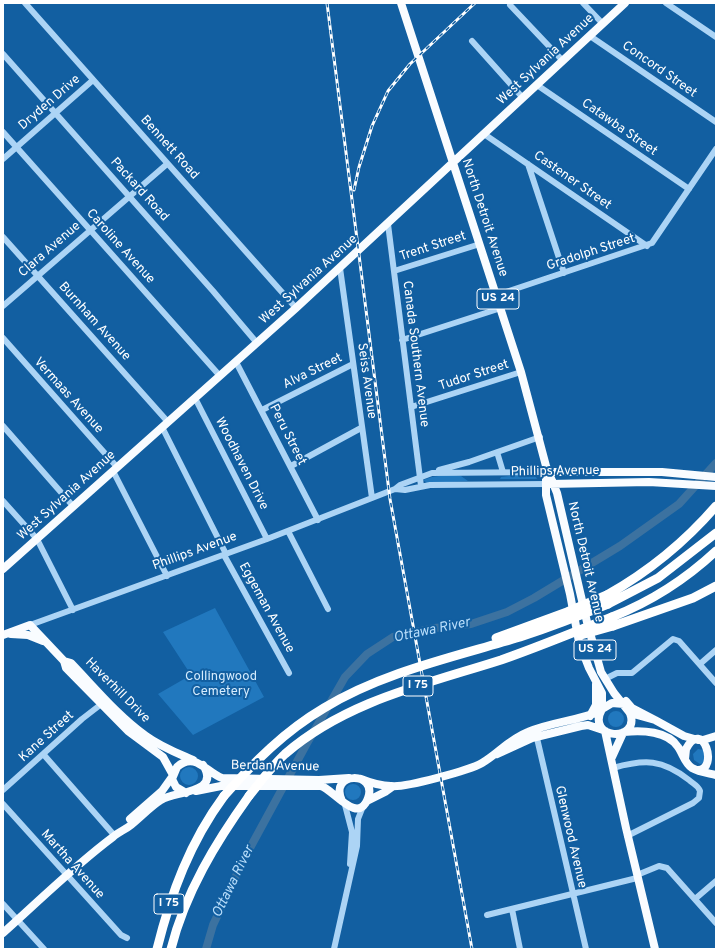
<!DOCTYPE html>
<style>
body{margin:0}
#map{position:relative;width:719px;height:952px;overflow:hidden;background:#125fa1;font-family:Overpass,sans-serif}
canvas{display:block}
.frame{position:absolute;inset:0;border:4px solid #fff;pointer-events:none}
</style>
<div id="map">
<canvas width="719" height="952"></canvas>
<div class="frame"></div>
</div>
<script>
const c = document.querySelector('canvas').getContext('2d');
c.lineJoin = 'round';
function fill(path, color) {
  c.fillStyle = color;
  c.fill(path, 'evenodd');
}
function strokePath(path, color, width, dash) {
  c.strokeStyle = color;
  c.lineWidth = width;
  c.lineCap = dash ? 'butt' : 'round';
  c.setLineDash(dash || []);
  c.stroke(path);
}
function drawText(font, color, halo, rows, align = 'center') {
  c.font = font + ' Overpass,sans-serif';
  c.lineWidth = 4;
  c.setLineDash([]);
  c.textBaseline = 'middle';
  c.strokeStyle = halo;
  c.fillStyle = color;
  for (const [text, x, y, turn = 0] of rows) {
    c.save();
    c.translate(x, y);
    c.rotate((+turn || 0) * Math.PI / 180);
    c.textAlign = isNaN(turn) ? turn : align;
    if (halo) c.strokeText(text, 0, 0);
    c.fillText(text, 0, 0);
    c.restore();
  }
}
fill(new Path2D(`
 M452 474 461 476 468 481 427 483 423 480 432 477Z
 M526 474 535 475 537 479H500L501 477Z
 M215 608 264 697 193 735 158 694 191 675 163 632Z
 M608 719a8 8 0 1 1 16 0a8 8 0 1 1-16 0Z
 M698 749 704 750V763L700 764 694 760 693 754Z
 M180 776a9 9 0 1 1 18 0a9 9 0 1 1-18 0Z
 M345 792a8 8 0 1 1 16 0a8 8 0 1 1-16 0Z`), '#2178be');
strokePath(new Path2D(`
 M206 949 213 925 244 859 306 745 345 677 367 654 393 637 435 628 471 624 507 612 534 598 620 546 679 504 716 463`), '#3c72a0', 8);
strokePath(new Path2D(`
 M25 3 296 308
 M583 3 603 24
 M666 3 716 37
 M510 5 563 61
 M590 36 716 122
 M472 41 523 98
 M3 54 213 291 257 343
 M537 85 689 189
 M3 132 220 376
 M484 134 647 246
 M3 159 93 80
 M528 164 564 273
 M388 224 421 486
 M3 237 168 422
 M340 268 372 498
 M394 271 480 244
 M497 295 652 243 716 149
 M3 306 167 164
 M3 338 117 467
 M402 340 501 308
 M236 362 318 520
 M195 398 267 539
 M411 407 521 372
 M262 410 353 364
 M3 426 73 506
 M162 427 226 554
 M497 452 503 472
 M291 466 361 428
 M439 470 469 462 540 437
 M113 471 167 576
 M395 489 405 490 430 485 546 484
 M3 501 37 539 73 610
 M288 531 328 609
 M224 555 289 673
 M30 625 267 539 395 489 400 485 432 473 546 472
 M700 664 716 650
 M609 677 617 673H632L673 639 679 641 716 683
 M536 734 586 949
 M44 755 114 835
 M613 768C645 759 662 759 689 780 693 784 698 785 700 791L699 798 693 803 627 836
 M3 790 82 719 104 702
 M3 804 121 935 127 938
 M345 805 352 832 350 864
 M637 875 659 866 667 868 716 923
 M695 899 716 881
 M3 904 44 949
 M512 909 520 949
 M487 915 637 878
 M334 949 357 846 358 819 364 804`), '#acd4f5', 6);
strokePath(new Path2D(`
 M401 3 521 372 546 466 557 493 587 622 601 672 614 693 630 713C641 743 585 740 602 709L612 703 624 704
 M546 471V495L570 594 579 642 589 668 602 693V709
 M546 472H662L716 477
 M549 484 649 482 716 486
 M3 569 296 308 625 3
 M11 634 28 635 43 641
 M3 635 30 625 64 661 66 668 128 731 163 757 173 775
 M64 661 71 663C95 688 118 716 146 736 161 747 177 753 193 760
 M626 701 632 708 655 720
 M630 713 655 720 684 736 698 740
 M590 716 596 705V684
 M605 731 626 828 655 949
 M624 732C642 730 668 731 678 747 683 754 685 764 692 768 699 772 708 773 716 775
 M703 740 716 736
 M497 754 532 738 581 726 588 725 603 730
 M612 757 623 733
 M685 759 686 749C703 717 719 770 698 770
 M361 779C371 783 380 786 391 786 405 788 470 770 482 763 499 753 508 740 528 732 551 722 577 721 601 711
 M196 791 221 786H321C333 789 358 826 368 798 378 771 328 771 342 801
 M186 793 176 787 172 779 177 767C195 751 206 772 222 778L319 780 349 778
 M367 801 385 792 392 787
 M130 819 162 791 172 777
 M3 933C39 901 74 866 113 837 118 832 125 830 131 825 141 817 150 807 161 800 173 791 222 794 203 765`), '#f9fcff', 8);
strokePath(new Path2D(`
 M607 595C648 572 684 543 716 506
 M608 604 658 578 716 533
 M612 617C650 602 686 579 716 551
 M613 626 693 598 716 586
 M157 949C171 893 190 842 224 796
 M171 949C185 893 216 842 249 796`), '#fff', 9);
const rail = new Path2D(`
 M327 3 390 499 472 949
 M354 190 359 167 372 126 388 91 410 64 475 3`);
strokePath(rail, '#fff', 3);
strokePath(rail, '#125fa1', 1.5, [4.5]);
strokePath(new Path2D(`
 M581 635 613 626
 M496 638 567 612 607 595
 M224 796C254 762 285 731 324 708 383 672 454 657 520 637 550 627 579 616 608 604
 M249 796C261 781 272 766 285 754 346 701 426 684 501 660 538 647 575 632 612 617`), '#fff', 9);
for (const [x, y, w] of [
 [498,299,42],
 [595,650,42],
 [418,686,30],
 [169,904,30]
]) {
  const box = new Path2D();
  box.roundRect(x - w / 2, y - 10, w, 20, 3);
  c.fillStyle = '#125fa1';
  c.fill(box);
  strokePath(box, '#fff', 1);
}
drawText('bold 12px', '#fff', null, [
 ["US 24",498,299],
 ["US 24",595,650],
 ["I 75",418,686],
 ["I 75",169,904]
]);
drawText('13px', '#fff', '#125fa1', [
 ["West Sylvania Avenue",546,60,-43],
 ["Concord Street",659,70,35],
 ["Dryden Drive",50,103,-41],
 ["Catawba Street",619,128,35],
 ["Bennett Road",169,148,48],
 ["Castener Street",572,181,35],
 ["Packard Road",139,190,48],
 ["North Detroit Avenue",484,218,72],
 ["Caroline Avenue",120,247,48],
 ["Trent Street",433,247,-18],
 ["Clara Avenue",50,250,-41],
 ["Gradolph Street",591,253,-18],
 ["West Sylvania Avenue",309,280,-42],
 ["Burnham Avenue",94,322,48],
 ["Canada Southern Avenue",415,354,83],
 ["Alva Street",313,372,-26],
 ["Tudor Street",474,376,-18],
 ["Seiss Avenue",366,381,82],
 ["Vermaas Avenue",68,396,48],
 ["Peru Street",287,435,63],
 ["Woodhaven Drive",241,464,63],
 ["Phillips Avenue",555,472,-1],
 ["West Sylvania Avenue",67,496,-42],
 ["Phillips Avenue",195,552,-20],
 ["North Detroit Avenue",585,562,77],
 ["Eggeman Avenue",266,608,61],
 ["Haverhill Drive",117,691,45],
 ["Kane Street",47,737,-42],
 ["Berdan Avenue",275,767,1],
 ["Glenwood Avenue",570,837,77],
 ["Martha Avenue",72,865,48]
]);
drawText('13px', '#d5ecfe', '#125fa1', [
 ["Collingwood",221,677],
 ["Cemetery",221,692]
]);
drawText('italic 14px', '#b9defb', '#125fa1', [
 ["Ottawa River",432,631,-12],
 ["Ottawa River",234,882,-64]
]);
</script>
